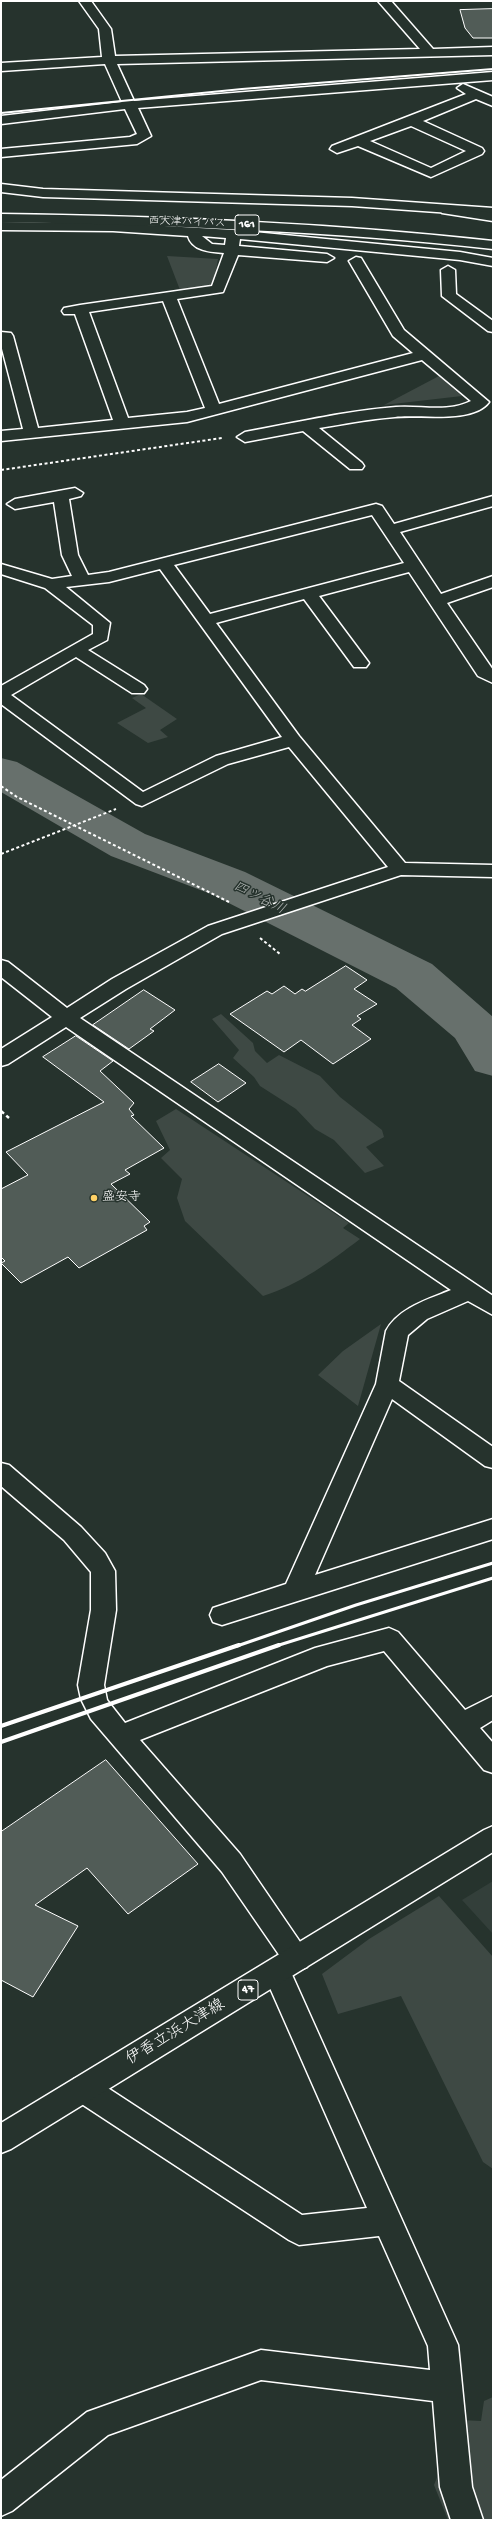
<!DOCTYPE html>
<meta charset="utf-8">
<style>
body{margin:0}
#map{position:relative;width:494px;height:2521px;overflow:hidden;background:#26332d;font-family:"Gochi Hand",sans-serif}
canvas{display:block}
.frame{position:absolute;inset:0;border:2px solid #fff;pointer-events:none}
</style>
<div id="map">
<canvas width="494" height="2521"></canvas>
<div class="frame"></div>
</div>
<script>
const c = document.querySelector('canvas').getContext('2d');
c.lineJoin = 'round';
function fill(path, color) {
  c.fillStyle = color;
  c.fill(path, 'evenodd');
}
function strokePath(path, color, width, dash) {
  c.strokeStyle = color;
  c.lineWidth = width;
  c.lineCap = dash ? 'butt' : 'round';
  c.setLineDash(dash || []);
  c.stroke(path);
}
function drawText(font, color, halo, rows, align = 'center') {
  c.font = font + ' "Gochi Hand","Klee One",sans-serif';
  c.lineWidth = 3;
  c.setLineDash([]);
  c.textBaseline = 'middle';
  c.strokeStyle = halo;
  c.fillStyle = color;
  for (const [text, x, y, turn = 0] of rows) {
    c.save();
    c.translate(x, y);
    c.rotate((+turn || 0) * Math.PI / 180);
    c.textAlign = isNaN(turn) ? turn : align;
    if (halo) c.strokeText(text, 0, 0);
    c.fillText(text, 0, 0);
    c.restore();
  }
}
fill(new Path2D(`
 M493 1881V1934L462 1900Z`), '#333f3a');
fill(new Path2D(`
 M167 256 218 259 213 287 180 290Z
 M439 376 462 396 384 405Z
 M141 694 177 719 160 730 168 737 148 743 117 723 146 708 132 698Z
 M221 1014 253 1043 255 1051 267 1063 279 1055 320 1076 340 1097 382 1130 384 1137 366 1147 384 1166 365 1173 334 1140 315 1129 296 1109 260 1086 254 1077 233 1058 239 1050 212 1019Z
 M176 1109 349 1223 343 1228 360 1239C331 1261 299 1285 263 1296L185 1221 177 1198 182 1179 161 1158 170 1150 156 1121Z
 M381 1324 358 1406 318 1375 343 1351Z
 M439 1896 493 1957V2169L483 2162 401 1996 338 2014 322 1974 369 1939Z
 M493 2397V2520H448L434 2485 460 2420 481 2421 484 2401Z`), '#3e4944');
fill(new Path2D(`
 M1 758 17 762 145 834 245 872 432 964 493 1017V1076L475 1071 455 1038 396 988 211 894 111 856 1 792Z`), '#67706c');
const building = new Path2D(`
 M493 9V38H473L465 28 460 10Z
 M346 966 367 980 354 989 377 1004 357 1016 361 1019 352 1025 371 1039 333 1064 301 1040 284 1052 230 1014 267 991 272 994 284 986 295 994 302 989 305 991Z
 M144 990 175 1010 150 1029 154 1031 129 1049 93 1025Z
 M76 1036 113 1061 100 1071 134 1103 129 1109 134 1115 131 1116 164 1148 125 1170 130 1174 111 1184 150 1222 144 1226 147 1230 79 1268 68 1257 21 1283 1 1263 5 1261 1 1257V1189L28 1175 6 1152 104 1102 43 1057Z
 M219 1064 246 1083 218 1102 191 1082Z
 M106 1760 198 1864 128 1914 87 1868 35 1905 78 1926 33 1997 1 1980V1832Z`);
fill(building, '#515c57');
strokePath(building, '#fff', 1);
const minor = new Path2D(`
 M79 1H91L111 29 115 56 420 49 378 1H391L433 49 493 47V55L117 64 134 101 493 72V80L138 108 151 136 137 144 1 157V149L130 137 137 134 125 109 1 124V116L122 102 105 64 1 71V63L102 57 99 29Z
 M463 84 493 97V106L476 99 423 121 482 148 484 151 482 154 431 177 358 146 337 153 330 149 332 146 466 94 457 88ZM411 126 466 151 431 168 370 141Z
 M1 184 43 189 352 198 493 208V216L352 206 43 197 1 192Z
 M1 222 113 223 233 230 460 252 493 258V266L460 260 240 239 239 246 327 254 334 258 327 262 238 255 223 292 177 299 219 404 413 353 393 336 349 261 356 257 361 258 404 330 489 402C473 424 418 414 395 417 369 419 344 424 319 428L362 463 364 466 362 469H350L303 431 245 442 237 437 245 432C295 423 345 411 396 407 421 405 447 413 471 401L422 360 187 422 1 441V431L23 429 1 345V332L11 333 13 336 38 428 113 420 75 314H64L62 311 64 308 80 305 212 286 224 253C211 252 192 251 188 236L113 231 1 230ZM202 236 226 238 225 245 212 244ZM163 301 205 408 187 412 128 418 89 312Z
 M448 266 455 270 456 294 493 321V332L488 331 442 296 441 270Z
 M75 488 83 493 81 496 69 499 78 555 88 575 109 572 376 504 382 506 394 524 493 496V506L400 532 441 594 493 576V587L447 603 493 670V683L478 676 409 572 319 596 369 663 366 667H354L304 599 216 623 299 736 405 863 493 865V877L401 875 222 934 126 989 80 1018 493 1296V1315L468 1301 427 1319 408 1335 399 1381 493 1447V1468L485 1466 392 1399 315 1575 493 1519V1539L222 1625 213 1622 210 1615 213 1608 286 1584 376 1384 386 1331C398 1308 429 1299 451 1290L66 1027 8 1064 1 1066V1049L52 1017 1 977V960L8 962 67 1008 112 979 208 926 388 867 289 747 228 764 142 806 136 804 1 704V686L93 634V625L45 588 1 574V564L52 579 72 576 62 555 54 502 15 509 7 504 15 499ZM372 515 404 563 210 614 174 565ZM160 569 282 737 216 756 143 792 11 695 76 657 132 693H144L147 689 144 685 88 650 107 640 110 623 66 587 109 582Z
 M1 1463 9 1465 81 1527 105 1553 115 1571 116 1610 104 1685 107 1700 125 1723 315 1648 389 1628 398 1632 465 1710 493 1696V1720L480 1728 493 1743V1773L484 1770 384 1651 327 1666 140 1740 240 1854 311 1958 307 1967 297 1971 289 1968 458 2345 472 2487 483 2520H451L440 2487 433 2401 261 2380 108 2435 12 2511 1 2516V2480L87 2412 261 2350 430 2370 428 2346 379 2236 299 2245 289 2240 74 2099 70 2089 74 2079 84 2075 94 2079 302 2215 367 2208 263 1972 267 1963 277 1959 284 1962 222 1872 91 1719 81 1699 78 1685 91 1610V1572L64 1540 1 1486Z`);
const major = new Path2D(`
 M493 1826V1852L11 2149 1 2153V2123L484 1830Z`);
const highway = new Path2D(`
 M447 206 493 213V221L442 213 440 210 442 207Z
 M1 214C166 216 329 223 493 241V249C329 231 166 225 1 222Z`);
strokePath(minor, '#fff', 3);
strokePath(major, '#fff', 3);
strokePath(highway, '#fff', 3);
strokePath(new Path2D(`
 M1 470 222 438
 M1 786 17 797 229 902
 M1 854 116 809
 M260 938 280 954`), '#fff', 2, [3, 2.5]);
strokePath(new Path2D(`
 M1 1111 9 1118`), '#fff', 2.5, [4, 3]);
fill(minor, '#26332d');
fill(major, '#26332d');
fill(highway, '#26332d');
strokePath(new Path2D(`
 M1 113 242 89 493 69`), '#fff', 2);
strokePath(new Path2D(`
 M237 1646 356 1605 493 1563
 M276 1646 493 1578`), '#fff', 3);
strokePath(new Path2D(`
 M1 1726 239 1645
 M1 1742 279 1645`), '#fff', 4);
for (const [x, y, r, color] of [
 [94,1198,4,"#ffd166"]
]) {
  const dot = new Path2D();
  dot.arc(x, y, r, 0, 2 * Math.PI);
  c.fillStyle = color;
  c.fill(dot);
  strokePath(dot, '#26332d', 1.5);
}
drawText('11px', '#fff', '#26332d', [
 ["西大津バイパス",187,223,2]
]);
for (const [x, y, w] of [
 [247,225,24],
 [248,1990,20]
]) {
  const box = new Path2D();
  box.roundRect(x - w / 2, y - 10, w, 20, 3);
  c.fillStyle = '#26332d';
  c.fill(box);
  strokePath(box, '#fff', 1);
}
drawText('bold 12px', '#fff', null, [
 ["161",247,225],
 ["47",248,1990]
]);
drawText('13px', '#fff', '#26332d', [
 ["盛安寺",102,1198]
], 'left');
drawText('italic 14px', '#b3b8b6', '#26332d', [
 ["四ツ谷川",259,899,27]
]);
drawText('16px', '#fff', '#26332d', [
 ["伊香立浜大津線",176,2033,-31]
]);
</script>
